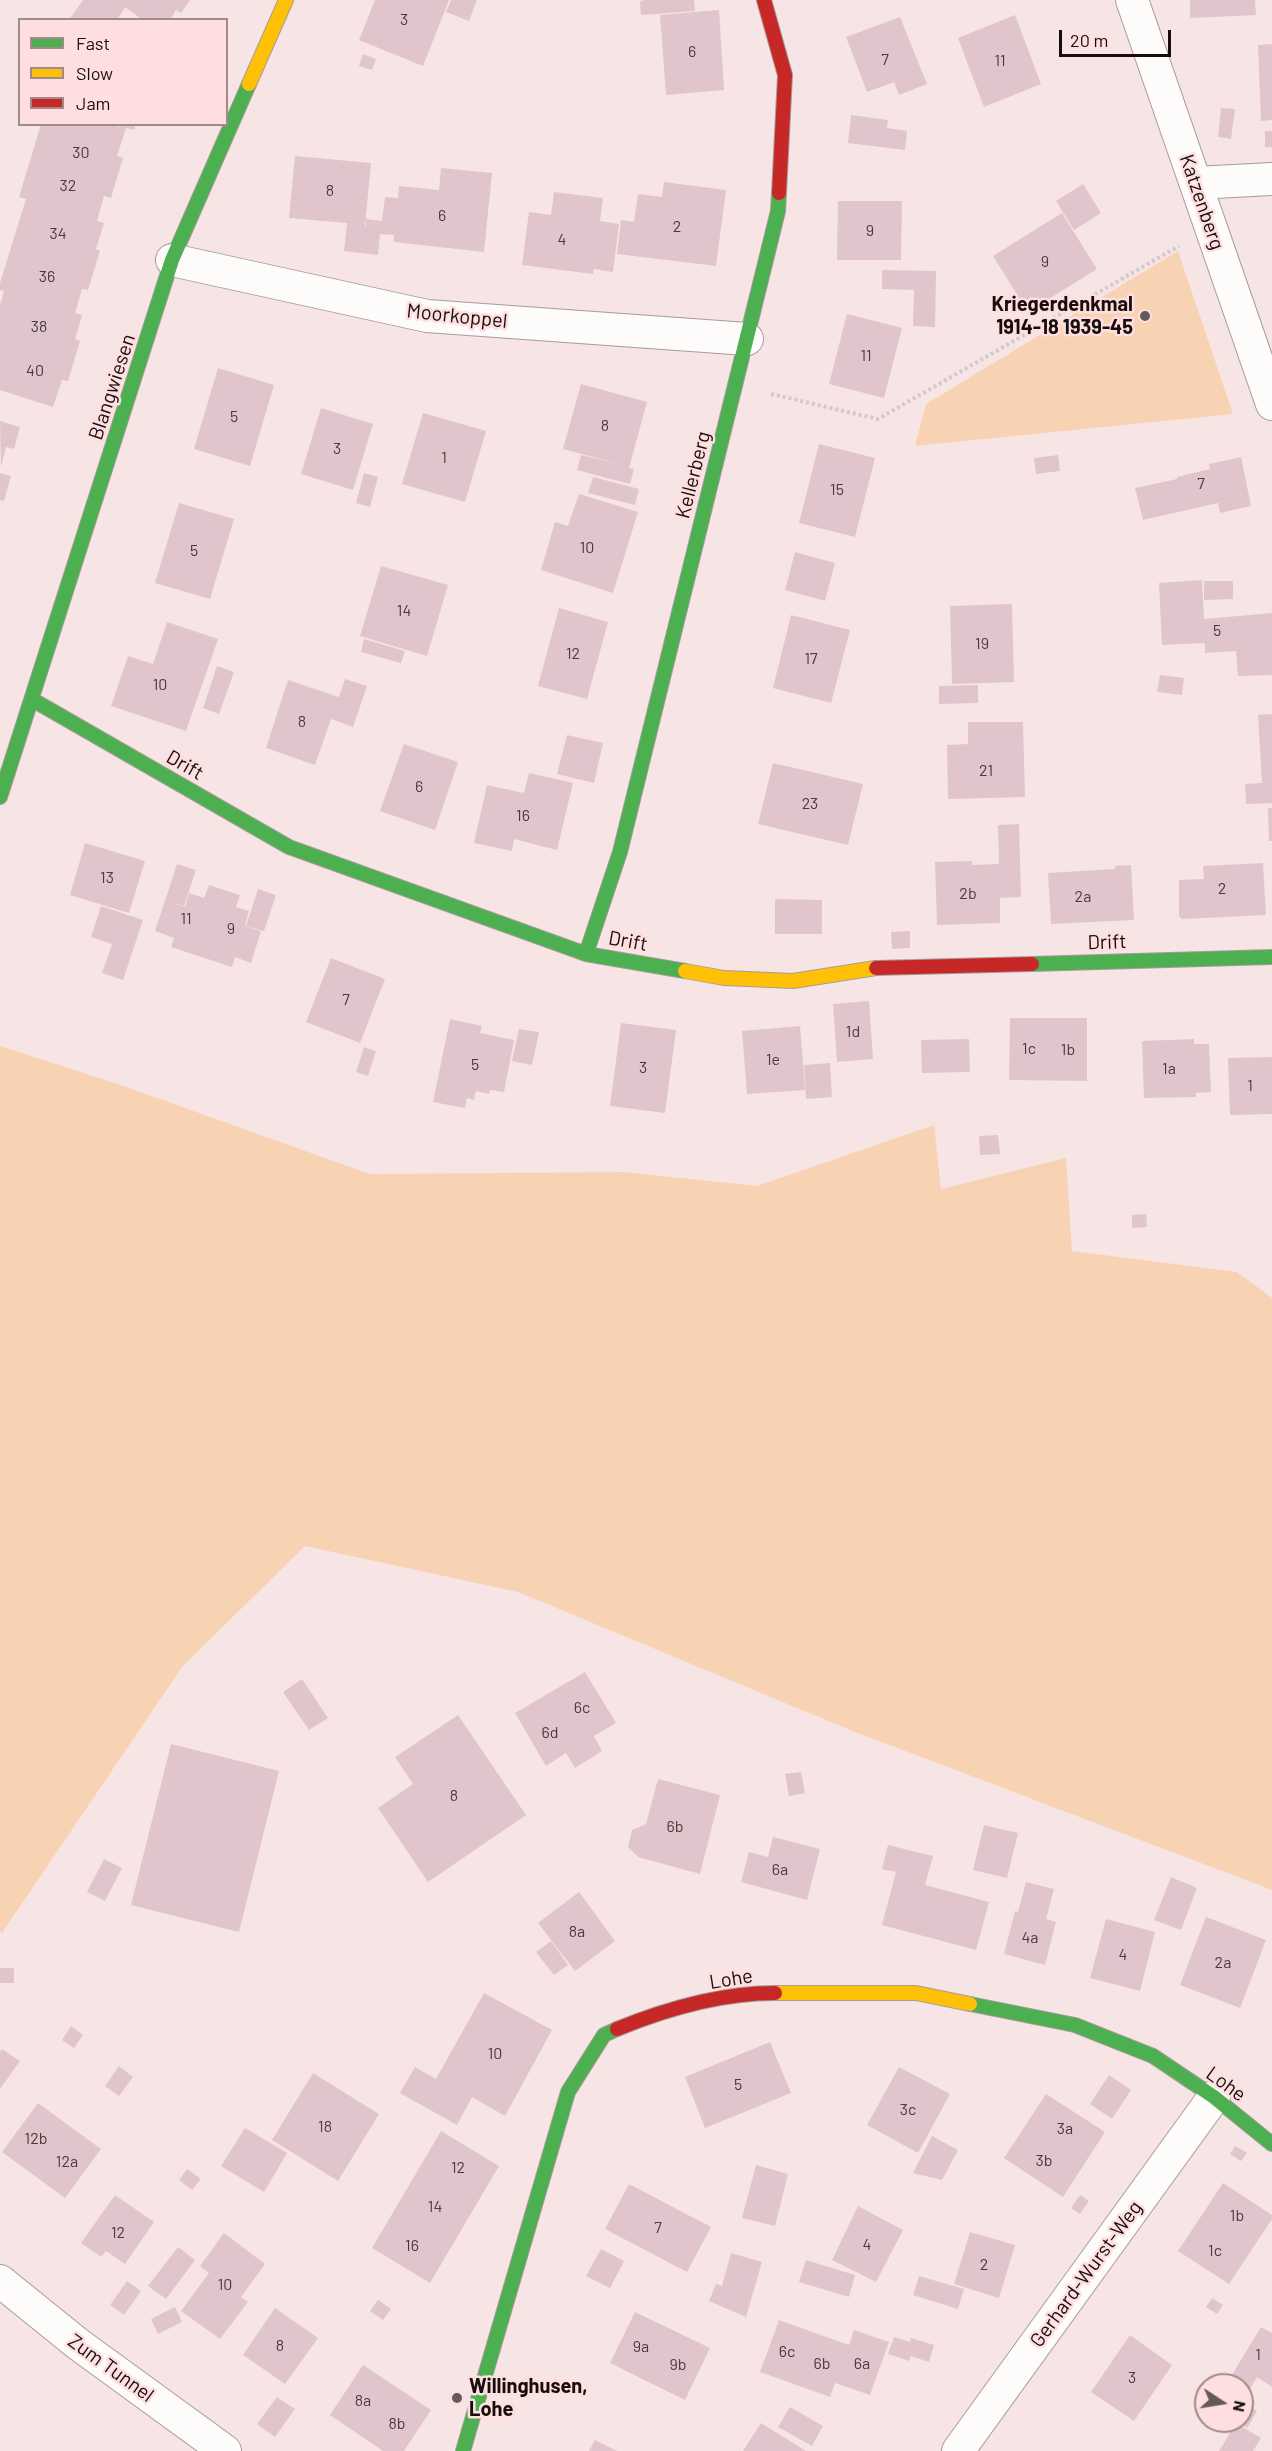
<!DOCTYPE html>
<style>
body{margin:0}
#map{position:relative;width:1272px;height:2451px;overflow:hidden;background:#f7e5e5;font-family:Barlow,sans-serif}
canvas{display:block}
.legend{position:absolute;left:18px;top:18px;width:210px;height:108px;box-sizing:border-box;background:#fedede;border:2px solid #a28a8a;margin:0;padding:8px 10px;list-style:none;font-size:18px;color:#170d0d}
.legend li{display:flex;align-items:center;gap:12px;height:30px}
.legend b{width:30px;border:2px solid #a28a8a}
.north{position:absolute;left:1194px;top:2373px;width:60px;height:60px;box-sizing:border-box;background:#fedede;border:2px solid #a28a8a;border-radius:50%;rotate:102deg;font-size:16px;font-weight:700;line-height:24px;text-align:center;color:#170d0d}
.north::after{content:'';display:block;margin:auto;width:21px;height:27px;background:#655959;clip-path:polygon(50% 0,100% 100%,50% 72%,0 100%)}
.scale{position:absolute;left:1059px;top:30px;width:112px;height:27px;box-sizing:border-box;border:3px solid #170d0d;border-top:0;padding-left:8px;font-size:18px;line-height:21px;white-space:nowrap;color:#170d0d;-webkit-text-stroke:4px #fedede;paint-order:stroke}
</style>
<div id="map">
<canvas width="1272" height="2451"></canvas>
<ul class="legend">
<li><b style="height:8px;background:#4caf50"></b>Fast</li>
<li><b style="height:8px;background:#ffc107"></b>Slow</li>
<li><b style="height:8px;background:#c62828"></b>Jam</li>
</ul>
<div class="north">N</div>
<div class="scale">20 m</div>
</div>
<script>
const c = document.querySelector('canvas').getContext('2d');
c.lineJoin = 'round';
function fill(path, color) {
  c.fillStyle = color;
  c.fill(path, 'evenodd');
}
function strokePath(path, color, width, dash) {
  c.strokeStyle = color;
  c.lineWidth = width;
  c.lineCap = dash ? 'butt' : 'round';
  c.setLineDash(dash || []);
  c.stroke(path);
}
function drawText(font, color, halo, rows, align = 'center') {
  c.font = font + ' Barlow,sans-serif';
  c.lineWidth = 5;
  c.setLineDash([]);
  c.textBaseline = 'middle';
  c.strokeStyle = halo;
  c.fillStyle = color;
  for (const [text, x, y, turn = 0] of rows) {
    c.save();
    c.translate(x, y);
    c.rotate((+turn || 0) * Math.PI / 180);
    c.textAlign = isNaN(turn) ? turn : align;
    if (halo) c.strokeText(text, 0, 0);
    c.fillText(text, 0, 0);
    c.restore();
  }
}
fill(new Path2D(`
 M1178 251 1233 414 915 446 926 404Z
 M0 1046 121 1085 370 1174 624 1172 757 1186 934 1125 941 1189 1066 1158 1072 1251 1237 1272 1272 1298V1890L850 1730 518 1592 305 1546 182 1667 2 1933 0 1931Z`), '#f8d3b3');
fill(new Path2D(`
 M83 0H190L181 13 176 10 170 20H143L125 7 117 20H69Z
 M375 0H449L423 66 359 40Z
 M451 0H477L469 21 446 12Z
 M645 0H694L695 11 641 15 640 1Z
 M1190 0H1255L1256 15 1190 18Z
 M719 10 724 90 666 95 660 15Z
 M1015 15 1041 84 984 107 958 38Z
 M900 17 927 84 899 95 894 82 867 92 846 37Z
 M1272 44V120L1261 121 1258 45Z
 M363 54 376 59 372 70 359 66Z
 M1221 108 1235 109 1231 139 1218 137Z
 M851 115 888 120 887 128 907 131 905 150 848 143Z
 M41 124H113L120 127 121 124H136L134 130 126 128 117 156 123 158 111 198 104 196 97 221 104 223 96 249 100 251 88 290 82 289 75 313 82 315 75 339 80 341 68 381 62 380 53 407 0 390V305L4 291 0 290V283L26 199 19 197Z
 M1265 131H1272V147H1265Z
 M295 156 371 163 365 226H366V219L382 221 385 197 398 198 399 186 439 190 441 168 492 173 484 252 394 242V235L380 234 378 255 344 251 347 223 289 218Z
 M664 182 726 190 716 266 617 254 621 220 634 222 638 194 662 197Z
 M1083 184 1101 213 1074 230 1056 201Z
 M554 192 603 198 600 221 619 224 613 272 594 269 593 274 522 265 529 212 551 215Z
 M838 201H902L901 260H837Z
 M1062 213 1097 269 1028 312 993 256Z
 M882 270 936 271 935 327 913 326 914 290 882 289Z
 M847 314 902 328 884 398 829 384Z
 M218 368 274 385 250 466 194 449Z
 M581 384 647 402 629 468 634 469 630 484 577 470 581 455 619 464 563 449Z
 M321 408 373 424 353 490 301 474Z
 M423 413 486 431 465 502 402 484Z
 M0 421 20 427 14 449 6 447 1 467Z
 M819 444 875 458 855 537 799 523Z
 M1058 455 1060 471 1036 474 1034 458Z
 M1241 457 1251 506 1220 513 1218 503 1143 520 1135 488 1177 479V477L1210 469 1209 464Z
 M0 473 11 476 4 501 0 500Z
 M364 473 378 477 370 507 356 503Z
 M593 477 639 489 635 505 588 493Z
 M579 494 638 512 613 593 541 570 555 522 568 526Z
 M179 503 234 519 210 599 155 583Z
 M795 552 835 563 825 601 785 590Z
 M381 566 448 585 427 656 360 636Z
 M1202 580 1204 619 1272 613V675L1238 676 1236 651 1205 653V643L1162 645 1159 583Z
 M1204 581H1233V599L1204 600Z
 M1012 604 1014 682 952 684 950 606Z
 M559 608 608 622 587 699 538 686Z
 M791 615 850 630 831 703 773 688Z
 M167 622 218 639 186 731 111 706 128 656 153 664Z
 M364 639 405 651 401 663 361 652Z
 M217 666 234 672 219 714 203 708Z
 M1160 675 1184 678 1182 695 1157 692Z
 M345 679 367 686 353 727 331 719 315 765 266 748 288 680 339 697Z
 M978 685V703L939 704V686Z
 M1272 714V803L1246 804 1245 784 1262 783 1258 715Z
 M968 722H1023L1025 797 948 799 947 745 968 744Z
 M567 735 603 743 594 783 557 774Z
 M404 744 458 762 435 830 380 811Z
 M773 763 863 784 848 845 758 824Z
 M529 773 573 783 557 850 514 839 512 851 474 843 487 785 524 793Z
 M1268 808H1272V841H1269Z
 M1019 824 1021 897 1000 898V923L937 925 935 862 972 861V865L999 864 998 825Z
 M85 843 145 861 129 913 70 895Z
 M1263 863 1266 915 1182 919 1179 916V880L1204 879 1203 866Z
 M177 864 196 870 184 906 169 902 185 907 189 893 204 898 209 885 240 895 236 907 249 911 245 926 261 931 251 963 235 957 232 967 171 947 174 938 155 931Z
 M1131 865 1134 920 1051 924 1048 873 1115 869V866Z
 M258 889 276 895 264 931 246 926Z
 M775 899 822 900V934H775Z
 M101 906 143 920 123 980 102 973 112 944 91 937Z
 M910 931V948L892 949 891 932Z
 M331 958 385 979 360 1043 306 1022Z
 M869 1001 873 1059 837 1062 833 1004Z
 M1010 1018H1087V1081L1009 1080Z
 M450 1019 482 1026 480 1033 514 1040 504 1092 490 1090 489 1094 476 1091 474 1100 467 1098 465 1108 433 1102Z
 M621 1023 676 1030 665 1113 610 1106Z
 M800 1026 805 1090 747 1094 742 1031Z
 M519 1029 539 1032 532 1065 512 1061Z
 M969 1039 970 1072 922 1073 921 1040Z
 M1194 1039V1044H1209L1211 1092 1196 1093 1195 1074 1196 1097 1144 1098 1142 1041Z
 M364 1047 376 1051 368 1076 356 1072Z
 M1272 1057V1114L1230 1115 1228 1058Z
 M830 1063 832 1097 806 1099 804 1065Z
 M998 1135 1000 1154 980 1155 979 1136Z
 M1146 1214 1147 1227 1132 1228V1215Z
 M585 1672 616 1723 594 1736 602 1751 575 1768 566 1753 546 1766 515 1713Z
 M302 1679 328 1718 309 1730 283 1692Z
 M458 1715 526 1815 428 1882 378 1808 413 1784 395 1757Z
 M171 1744 279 1771 239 1932 131 1905Z
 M801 1772 805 1793 789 1796 785 1774Z
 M658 1779 720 1795 700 1874 638 1857 628 1847 632 1830 646 1824Z
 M984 1825 1018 1833 1007 1878 973 1870Z
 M773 1837 820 1849 807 1900 741 1882 749 1852 768 1857Z
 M888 1845 933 1856 925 1885 989 1902 976 1950 882 1925 896 1872 882 1869Z
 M104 1859 122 1868 105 1901 87 1892Z
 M1171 1877 1197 1888 1181 1930 1154 1920Z
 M1026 1882 1054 1889 1046 1919 1056 1922 1045 1965 1004 1954 1015 1911 1018 1912Z
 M579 1892 615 1941 575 1971 538 1923Z
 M1206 1917 1266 1940 1240 2008 1180 1985Z
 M1106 1919 1155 1932 1140 1991 1090 1978Z
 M551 1941 568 1965 554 1975 536 1952Z
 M0 1968H14V1983H0Z
 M484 1993 552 2030 505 2116 472 2097 457 2125 400 2093 415 2067 436 2079Z
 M71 2026 83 2035 74 2048 62 2040Z
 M770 2042 791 2093 705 2128 685 2077Z
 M2 2049 20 2061 0 2089V2052Z
 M119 2066 133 2077 119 2096 105 2086Z
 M899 2067 950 2094 918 2153 867 2125Z
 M313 2073 379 2114 338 2181 272 2140Z
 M1109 2075 1131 2090 1112 2119 1090 2104Z
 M1046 2094 1105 2132 1063 2197 1004 2158Z
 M38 2103 101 2149 65 2198 2 2152Z
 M245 2128 287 2153 264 2192 221 2166Z
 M441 2131 499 2166 430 2283 372 2248Z
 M932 2136 958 2150 942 2180 913 2173Z
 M1235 2146 1247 2153 1241 2161 1230 2154Z
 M756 2165 788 2174 775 2226 742 2218Z
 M187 2169 201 2179 192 2190 179 2180Z
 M1223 2183 1272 2215V2219L1229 2284 1178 2251Z
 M629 2184 711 2227 687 2272 605 2229Z
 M115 2195 154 2222 125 2264 106 2251 101 2257 81 2243Z
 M1080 2195 1089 2201 1080 2214 1071 2208Z
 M858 2206 903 2230 876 2282 832 2260Z
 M970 2232 1015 2245 999 2298 954 2284Z
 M224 2233 265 2264 241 2297 248 2302 220 2339 181 2311 209 2273 200 2266Z
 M178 2247 195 2260 166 2299 148 2286Z
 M601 2249 624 2261 610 2288 586 2276Z
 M731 2253 762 2262 746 2317 709 2301 716 2284 722 2286Z
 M806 2260 855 2275 849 2297 799 2282Z
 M919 2276 964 2289 958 2309 913 2295Z
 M127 2281 141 2291 124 2315 110 2305Z
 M1212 2298 1223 2305 1217 2314 1206 2307Z
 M378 2300 391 2309 383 2320 370 2311Z
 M175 2307 182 2322 158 2334 151 2319Z
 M275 2308 318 2338 285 2384 243 2355Z
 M635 2312 710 2348 685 2400 610 2363Z
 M779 2320 849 2345 854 2330 889 2342 870 2395 835 2383 830 2397 760 2372Z
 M1261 2327 1272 2333V2387L1257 2377 1249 2390 1230 2378Z
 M1130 2335 1172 2365 1134 2421 1091 2392Z
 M894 2337 910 2342 911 2338 934 2345 929 2362 911 2356 909 2361 888 2354Z
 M363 2365 431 2410 404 2451H383L330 2415Z
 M277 2397 295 2409 275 2437 257 2424Z
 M1242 2402 1257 2411 1247 2428 1236 2421H1242Z
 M790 2407 823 2426 812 2446 778 2427Z
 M761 2423 806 2451H743Z
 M1236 2423 1261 2438 1253 2451H1219Z
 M595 2440 617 2451H589Z`), '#e0c5cd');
const street = new Path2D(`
 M1132 0 1272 404
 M1196 183 1272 179
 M172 260 427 316 747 339
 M0 2281 78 2344 225 2451
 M958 2451 1214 2097`);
const fast = new Path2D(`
 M33 700 289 847 586 954 685 971
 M0 797 172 260 249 84
 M586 954 620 852 778 211 779 193
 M1032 964 1272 957
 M970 2004 1075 2025 1153 2056 1214 2097 1272 2144
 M463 2451 568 2092 604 2035 617 2029`);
const slow = new Path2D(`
 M249 84 286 0
 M685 971 724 978 793 981 876 968
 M775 1993H916L970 2004`);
const jam = new Path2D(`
 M764 0 785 75 779 193
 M876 968 1032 964
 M617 2029C666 2009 721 1993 775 1993`);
strokePath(street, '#a89b9b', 34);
strokePath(fast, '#a89b9b', 16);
strokePath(slow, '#a89b9b', 16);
strokePath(jam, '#a89b9b', 16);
strokePath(new Path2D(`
 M771 394 878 419 1179 246`), '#d0caca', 4, [3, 3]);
strokePath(street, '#fefbfb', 32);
strokePath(fast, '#4caf50', 14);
strokePath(slow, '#ffc107', 14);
strokePath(jam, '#c62828', 14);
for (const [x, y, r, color] of [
 [1145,316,6,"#655959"],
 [457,2398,6,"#655959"]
]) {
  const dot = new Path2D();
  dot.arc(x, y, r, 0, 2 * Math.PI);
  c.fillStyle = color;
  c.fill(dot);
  strokePath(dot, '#fedede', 2);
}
drawText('16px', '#493b3d', null, [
 ["3",404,20],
 ["6",692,52],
 ["7",885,60],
 ["11",1000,61],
 ["30",81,153],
 ["32",68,186],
 ["8",330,191],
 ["6",442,216],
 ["2",677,227],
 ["9",870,231],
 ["34",58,234],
 ["4",562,240],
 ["9",1045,262],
 ["36",47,277],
 ["38",39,327],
 ["11",866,356],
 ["40",35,371],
 ["5",234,417],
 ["8",605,426],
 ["3",337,449],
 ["1",444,458],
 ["7",1201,484],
 ["15",837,490],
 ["10",587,548],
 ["5",194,551],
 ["14",404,611],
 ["5",1217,631],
 ["19",982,644],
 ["12",573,654],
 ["17",811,659],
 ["10",160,685],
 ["8",302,722],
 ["21",986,771],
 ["6",419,787],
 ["23",810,804],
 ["16",523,816],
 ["13",107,878],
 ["2",1222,889],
 ["2b",968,894],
 ["2a",1083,897],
 ["11",186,919],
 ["9",231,929],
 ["7",346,1000],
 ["1d",853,1032],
 ["1c",1029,1049],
 ["1b",1068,1050],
 ["1e",773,1060],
 ["5",475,1065],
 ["3",643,1068],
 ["1a",1169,1069],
 ["1",1250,1086],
 ["6c",582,1708],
 ["6d",550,1733],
 ["8",454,1796],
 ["6b",675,1827],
 ["6a",780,1870],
 ["8a",577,1932],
 ["4a",1030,1938],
 ["4",1123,1955],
 ["2a",1223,1963],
 ["10",495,2054],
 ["5",738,2085],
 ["3c",908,2110],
 ["18",325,2127],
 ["3a",1065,2129],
 ["12b",36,2139],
 ["3b",1044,2161],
 ["12a",67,2162],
 ["12",458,2168],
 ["14",435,2207],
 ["1b",1237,2216],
 ["7",658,2228],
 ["12",118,2233],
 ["4",867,2245],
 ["16",412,2246],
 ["1c",1215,2251],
 ["2",984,2265],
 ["10",225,2285],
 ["8",280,2346],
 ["9a",641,2347],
 ["6c",787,2352],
 ["1",1258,2355],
 ["6b",822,2364],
 ["6a",862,2364],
 ["9b",678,2365],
 ["3",1132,2378],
 ["8a",363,2401],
 ["8b",397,2424]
]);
drawText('20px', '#170d0d', '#fedede', [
 ["Katzenberg",1202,202,71],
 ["Moorkoppel",457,316,6],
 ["Blangwiesen",112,387,-72],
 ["Kellerberg",693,475,-76],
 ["Drift",185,765,30],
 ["Drift",628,941,10],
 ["Drift",1107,942,-2],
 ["Lohe",731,1979,-9],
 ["Lohe",1226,2084,36],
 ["Gerhard-Wurst-Weg",1086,2274,-54],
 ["Zum Tunnel",111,2368,36]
]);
drawText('bold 20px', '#170d0d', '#fedede', [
 ["Kriegerdenkmal",1133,304],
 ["1914-18 1939-45",1133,327],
 ["Willinghusen,",469,2386,"left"],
 ["Lohe",469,2409,"left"]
], 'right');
</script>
